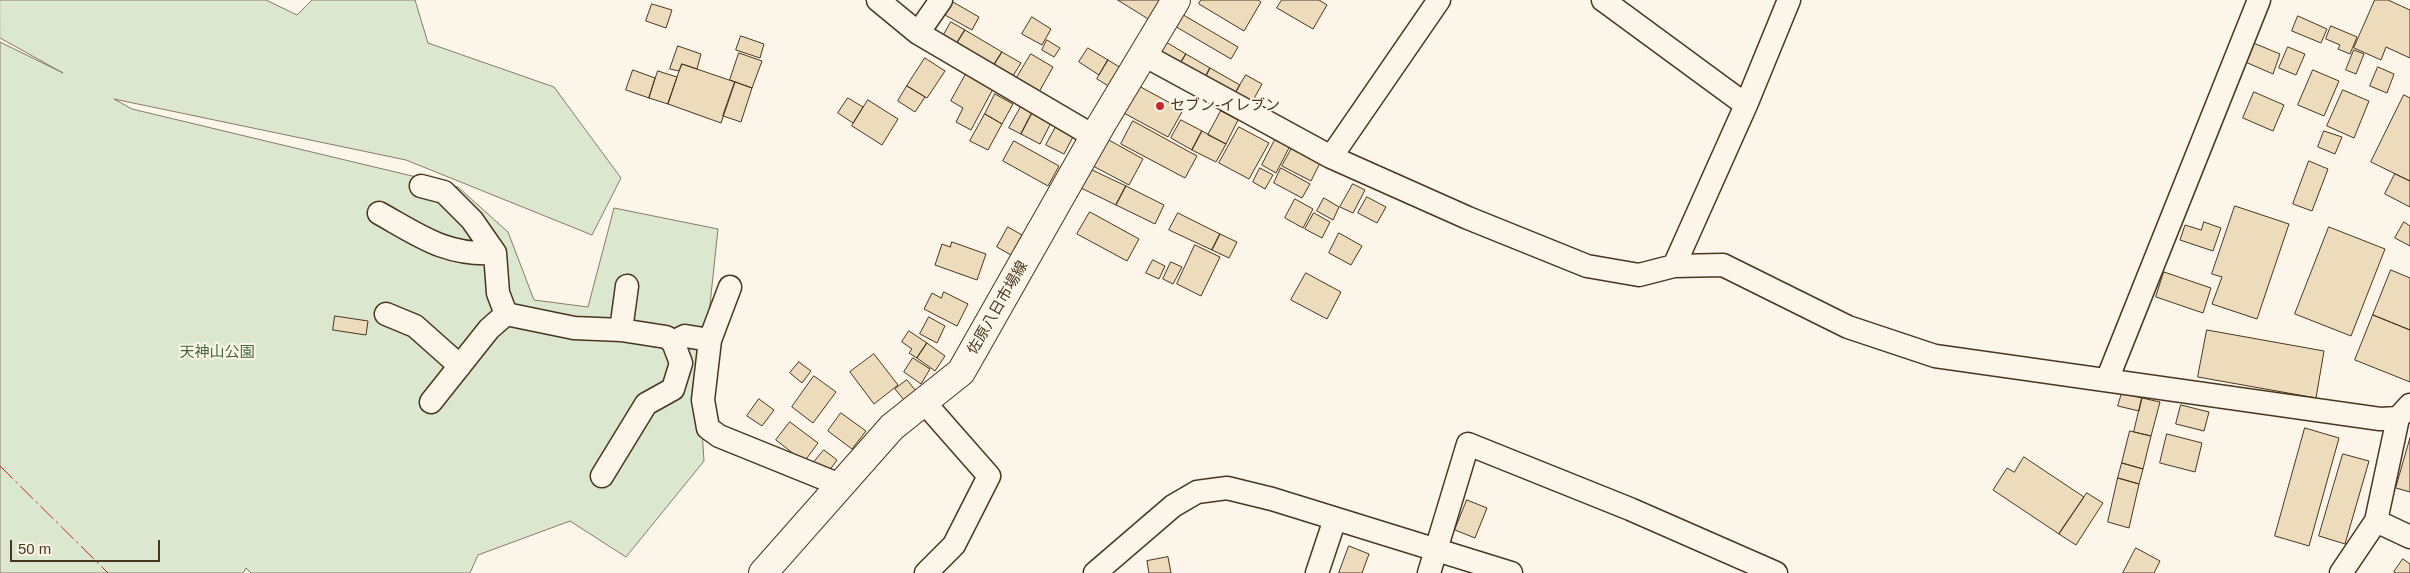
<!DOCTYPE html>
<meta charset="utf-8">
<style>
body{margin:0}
#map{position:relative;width:2410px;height:573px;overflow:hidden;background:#fbf6e9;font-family:Helvetica,sans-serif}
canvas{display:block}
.scale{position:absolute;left:10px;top:540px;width:150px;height:22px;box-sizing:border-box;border:2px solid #4a3520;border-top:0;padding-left:6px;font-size:15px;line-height:18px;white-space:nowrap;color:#4a3520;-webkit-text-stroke:4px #fbf6e9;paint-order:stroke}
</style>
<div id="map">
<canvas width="2410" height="573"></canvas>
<div class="scale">50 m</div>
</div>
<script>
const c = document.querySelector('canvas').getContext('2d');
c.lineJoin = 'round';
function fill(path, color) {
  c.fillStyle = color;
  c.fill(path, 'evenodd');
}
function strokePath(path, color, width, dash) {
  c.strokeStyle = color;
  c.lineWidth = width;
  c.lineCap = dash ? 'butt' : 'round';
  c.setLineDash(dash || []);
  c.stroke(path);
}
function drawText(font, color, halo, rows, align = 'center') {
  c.font = font + ' Helvetica,"Noto Sans JP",sans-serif';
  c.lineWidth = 4;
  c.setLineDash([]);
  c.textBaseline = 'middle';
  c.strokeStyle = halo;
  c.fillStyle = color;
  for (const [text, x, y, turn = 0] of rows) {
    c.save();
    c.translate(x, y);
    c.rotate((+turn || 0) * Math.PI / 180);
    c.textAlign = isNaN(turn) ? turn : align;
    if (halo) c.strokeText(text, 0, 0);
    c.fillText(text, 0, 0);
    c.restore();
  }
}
const green = new Path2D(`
 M0 0H266L297 15 312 0H415L428 43 554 87 621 178 592 235 406 160 114 99 132 109 458 187 508 232 534 300 588 307 614 208 718 229 700 399 704 461 626 557 570 521 478 555 470 573H251L246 568 243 573H0V42L63 73 0 38Z`);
fill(green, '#dce7d0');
strokePath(green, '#887966', 1);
const building = new Path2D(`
 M1118 0H1160L1149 19Z
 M1201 0H1258L1261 2 1244 31 1199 4Z
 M1282 0H1319L1327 5 1313 29 1277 8Z
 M2375 0H2388L2410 10V58L2386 47 2381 60 2354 48Z
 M953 2 979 17 972 30 945 15Z
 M652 4 672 10 666 28 646 21Z
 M1180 13 1238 47 1231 59 1173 25Z
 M2298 16 2327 29 2321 43 2292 31Z
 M1032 17 1051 29 1042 45 1022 34Z
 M951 22 965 30 955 46 942 38Z
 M2331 26 2357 37 2350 54 2338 49 2340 45 2326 39Z
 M965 30 1002 52 992 68 955 46Z
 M741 36 764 44 760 58 736 50Z
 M1047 40 1060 48 1054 57 1042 50Z
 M1166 42 1186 54 1178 67 1158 56Z
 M2251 42 2280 54 2273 74 2243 61Z
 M678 46 701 54 697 69 682 64 679 71 670 69Z
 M2288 47 2305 54 2296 75 2279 68Z
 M1088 48 1108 60 1099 75 1079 62Z
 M2354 50 2364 54 2356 74 2346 70Z
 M1002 52 1021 63 1011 79 992 68Z
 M739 53 762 61 752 88 730 80Z
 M1031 54 1053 67 1039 92 1016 79Z
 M1186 54 1210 68 1204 80 1178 67Z
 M925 58 945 71 927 98 907 86Z
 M1108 60 1121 68 1110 87 1097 79Z
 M682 64 735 82 721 123 668 104Z
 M2378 67 2394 74 2387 93 2370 86Z
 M1210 68 1240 85 1233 97 1204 80Z
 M633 70 655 78 649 98 626 90Z
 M2313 70 2339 81 2324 116 2298 105Z
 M658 71 677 77 668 104 649 98Z
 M966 74 993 89 971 130 956 122 963 108 951 101Z
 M1246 75 1262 84 1250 106 1233 97Z
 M735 82 752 88 741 122 723 116Z
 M1137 85 1183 110 1168 137 1122 112Z
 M907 86 925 97 915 112 898 101Z
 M2343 90 2369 101 2354 138 2327 126Z
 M2254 92 2284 105 2273 131 2243 118Z
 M995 94 1013 104 1002 124 985 114Z
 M2404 95 2410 98V181L2371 162Z
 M848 98 863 107 853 123 838 113Z
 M868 100 898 119 882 145 852 126Z
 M1022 105 1033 111 1021 134 1009 128Z
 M1033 111 1052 121 1040 144 1021 134Z
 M1221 111 1238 120 1226 144 1208 135Z
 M985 114 1002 124 988 150 970 141Z
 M1181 120 1202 131 1192 150 1171 138Z
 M1133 121 1197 156 1185 178 1121 144Z
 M1058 123 1075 133 1064 154 1046 145Z
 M1239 127 1269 143 1249 179 1219 163Z
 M1202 131 1226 144 1216 162 1192 150Z
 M2324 131 2342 137 2335 154 2318 147Z
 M1276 138 1290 146 1276 173 1262 165Z
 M1107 139 1143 159 1129 185 1093 166Z
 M1014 141 1059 166 1048 186 1003 161Z
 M1292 148 1320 163 1311 181 1282 166Z
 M2309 161 2328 169 2312 211 2293 204Z
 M1260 168 1273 175 1265 189 1253 182Z
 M1281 168 1310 184 1302 198 1274 183Z
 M1090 169 1126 186 1116 205 1081 188Z
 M2395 174 2410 181V207L2385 194Z
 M1353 184 1365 190 1353 213 1340 207Z
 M1126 186 1164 205 1155 224 1116 205Z
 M1367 197 1386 207 1377 223 1358 213Z
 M1324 198 1339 207 1333 220 1317 211Z
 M1295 199 1313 209 1303 228 1285 218Z
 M2235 206 2289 224 2257 319 2212 304 2222 277 2212 274Z
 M1090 212 1139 239 1127 261 1077 234Z
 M1178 213 1220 234 1212 250 1169 230Z
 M1314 213 1330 222 1322 238 1305 229Z
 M2204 222 2221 228 2213 251 2180 240 2185 225 2201 230Z
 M2404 222 2410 226V246L2395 238Z
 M1008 227 1022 235 1011 255 997 247Z
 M2329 227 2385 249 2351 336 2295 314Z
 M1339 233 1362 246 1351 265 1329 253Z
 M1220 234 1237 242 1229 258 1212 250Z
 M952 242 986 254 977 280 935 265 942 244 950 247Z
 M1195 245 1220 257 1201 296 1177 284Z
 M1153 260 1165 266 1159 279 1146 273Z
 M1171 262 1182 267 1173 284 1163 279Z
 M2391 270 2410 278V330L2373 315Z
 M2164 272 2211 288 2203 313 2156 297Z
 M1306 273 1341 292 1327 319 1291 300Z
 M944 292 968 304 957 326 924 309 932 293 941 298Z
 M2373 315 2410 330V382L2355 360Z
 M335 316 368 321 366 335 333 330Z
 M929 317 945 326 937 343 920 334Z
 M2207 330 2324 351 2316 398 2198 377Z
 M909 331 927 343 917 358 909 353 912 349 902 342Z
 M927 343 945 356 935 371 917 358Z
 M874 354 898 385 874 404 850 372Z
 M913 358 930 369 921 384 904 372Z
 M799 362 811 371 802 383 790 373Z
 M814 376 836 392 813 423 792 407Z
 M907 380 916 391 904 400 895 389Z
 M2122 393 2142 398 2139 411 2118 406Z
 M2142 398 2160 402 2151 436 2134 432Z
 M759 399 774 410 762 426 747 416Z
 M2181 405 2209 412 2204 431 2176 424Z
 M841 413 866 431 852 449 828 431Z
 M790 422 818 443 804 462 776 440Z
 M2305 428 2339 438 2309 546 2275 536Z
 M2130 431 2151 436 2143 469 2122 463Z
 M2167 434 2202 443 2195 472 2160 463Z
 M2410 438V492L2396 488Z
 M824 450 837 460 824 478 810 467Z
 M2343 454 2369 461 2345 544 2319 536Z
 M2024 457 2084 497 2059 534 1993 490 2007 468 2014 472Z
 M2122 463 2143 469 2139 484 2118 478Z
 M2118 478 2139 484 2129 528 2108 522Z
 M2087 493 2103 503 2076 545 2059 534Z
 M1467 500 1487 508 1475 538 1455 530Z
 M1349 546 1369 554 1362 573H1339Z
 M2136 548 2160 561 2154 573H2123Z
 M1168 557 1171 573H1149L1147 561Z
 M2403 559 2410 564V573H2396L2394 572Z`);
fill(building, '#ecdcbc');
strokePath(building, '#4a3520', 1);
const minor = new Path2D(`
 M878 0 918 33 1095 137
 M1603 0 1746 105
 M918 33 941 0
 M1144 55 1331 157 1468 218 1587 266 1639 275 1674 266 1723 265 1848 327 1935 356 2380 419 2398 418
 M1331 157 1439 0
 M421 186 444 192 472 220 495 253 498 293 506 314
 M379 213C420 236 446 256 495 253
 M1674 266 1746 105 1789 0
 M730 287 710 340 703 400 708 428 719 436 840 485
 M386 314 415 326 460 366
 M506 314 574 328 621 330 666 337 673 342 681 363 673 389 646 404 602 476
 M621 330 627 286
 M673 342 685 336 710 340
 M2107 380 2259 0
 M431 402 489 329 506 314
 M924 402 989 476 954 545 926 573
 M2376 521 2410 537
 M1095 573 1173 506 1197 492 1227 488 1272 499 1511 573
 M1317 573 1335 519
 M1429 573 1468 444 1630 509 1776 573
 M2341 573 2376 521 2398 418 2410 405`);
const major = new Path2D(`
 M763 573 892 427 961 372 1101 125 1176 0`);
strokePath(minor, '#4a3520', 25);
strokePath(major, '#4a3520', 30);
strokePath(minor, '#fbf6e9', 22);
strokePath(major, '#fbf6e9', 28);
strokePath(new Path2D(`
 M0 466 108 573`), '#c62828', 1, [18, 4, 2.5, 4]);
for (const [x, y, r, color] of [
 [1160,106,5,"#c62828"]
]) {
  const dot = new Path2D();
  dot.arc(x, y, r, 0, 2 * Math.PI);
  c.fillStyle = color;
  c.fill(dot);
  strokePath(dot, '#fbf6e9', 2);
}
drawText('15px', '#4a3520', '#fbf6e9', [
 ["セブン-イレブン",1170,106]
], 'left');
drawText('15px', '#4a3520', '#fbf6e9', [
 ["佐原八日市場線",998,308,-60]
]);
drawText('15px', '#436837', '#fbf6e9', [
 ["天神山公園",217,353]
]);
</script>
